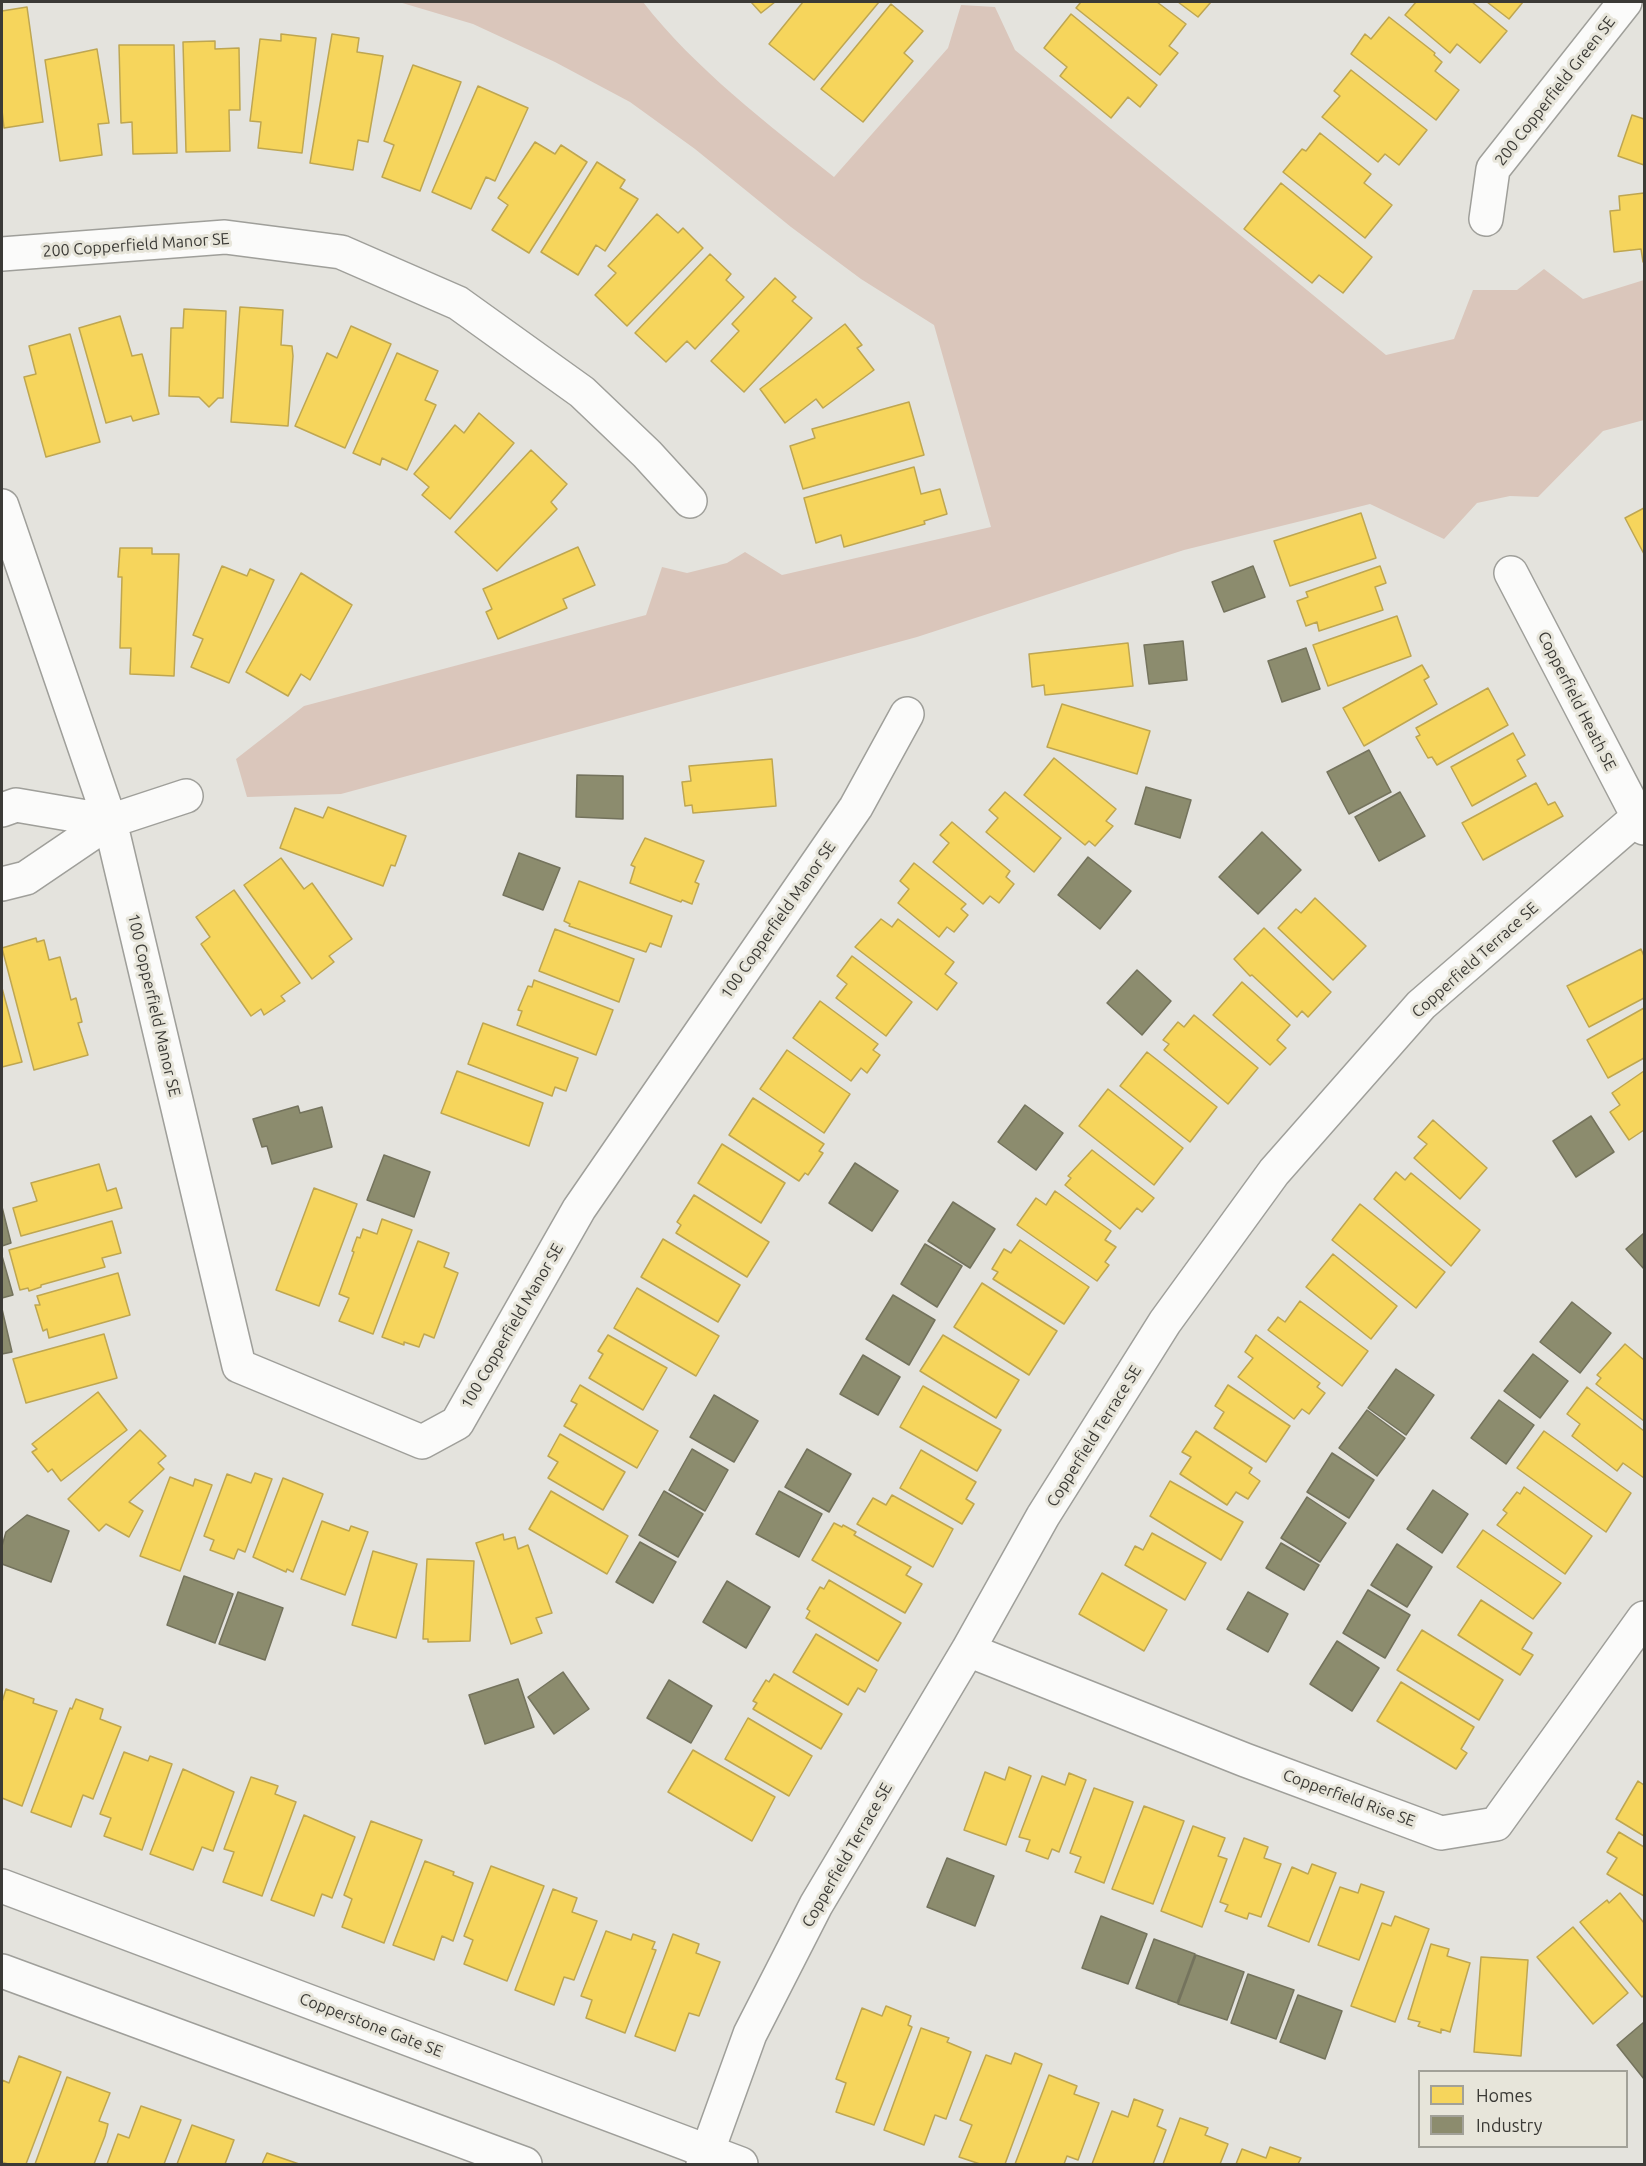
<!DOCTYPE html>
<style>
body{margin:0}
#map{position:relative;width:1646px;height:2166px;overflow:hidden;background:#e4e3dd;font-family:Ubuntu,sans-serif}
canvas{display:block}
.frame{position:absolute;inset:0;border:3px solid #3b3a36;pointer-events:none}
.legend{position:absolute;left:1418px;top:2070px;width:210px;height:78px;box-sizing:border-box;background:#e7e5da;border:2px solid #a2a198;margin:0;padding:8px 10px;list-style:none;font-size:18px;color:#3b3a36}
.legend li{display:flex;align-items:center;gap:12px;height:30px}
.legend b{width:30px;border:2px solid #a2a198}
</style>
<div id="map">
<canvas width="1646" height="2166"></canvas>
<div class="frame"></div>
<ul class="legend">
<li><b style="height:16px;background:#f6d55c"></b>Homes</li>
<li><b style="height:16px;background:#8c8c6e"></b>Industry</li>
</ul>
</div>
<script>
const c = document.querySelector('canvas').getContext('2d');
c.lineJoin = 'round';
function fill(path, color) {
  c.fillStyle = color;
  c.fill(path, 'evenodd');
}
function strokePath(path, color, width, dash) {
  c.strokeStyle = color;
  c.lineWidth = width;
  c.lineCap = dash ? 'butt' : 'round';
  c.setLineDash(dash || []);
  c.stroke(path);
}
function drawText(font, color, halo, rows, align = 'center') {
  c.font = font + ' Ubuntu,sans-serif';
  c.lineWidth = 6;
  c.setLineDash([]);
  c.textBaseline = 'middle';
  c.strokeStyle = halo;
  c.fillStyle = color;
  for (const [text, x, y, turn = 0] of rows) {
    c.save();
    c.translate(x, y);
    c.rotate((+turn || 0) * Math.PI / 180);
    c.textAlign = isNaN(turn) ? turn : align;
    if (halo) c.strokeText(text, 0, 0);
    c.fillText(text, 0, 0);
    c.restore();
  }
}
fill(new Path2D(`
 M399 2H643C695 69 768 124 834 177L948 48 961 5 995 7 1015 50 1386 355 1454 339 1473 290H1517L1544 269 1583 299 1644 280V420L1603 431 1538 497 1510 496 1477 503 1444 539 1370 504 1184 550 917 637 341 794 247 797 236 759 304 706 646 615 662 567 687 573 727 563 745 552 782 575 991 527 934 325 861 279 791 227 695 149 630 102 555 62 473 24Z`), '#dac6bb');
const homes = new Path2D(`
 M751 2H775L761 13Z
 M803 2H879L814 80 769 44Z
 M1081 2H1157L1186 24 1169 46 1178 53 1160 75 1076 8Z
 M1178 2H1211L1198 17Z
 M1416 2H1472L1507 31 1480 63 1457 44 1450 53 1405 15Z
 M1487 2H1523L1509 19Z
 M891 4 923 31 904 53 913 61 863 122 821 89Z
 M27 7 43 122 4 128 2 110V11Z
 M1071 14 1157 85 1140 107 1128 97 1111 118 1060 76 1067 67 1044 48Z
 M1389 17 1435 53 1434 55 1442 62 1435 71 1459 90 1436 120 1351 54 1365 34 1371 39Z
 M281 34 316 38 302 153 258 148 261 122 250 121 260 39 281 41Z
 M332 34 359 38 357 52 383 56 368 142 358 140 353 170 310 163Z
 M215 41V49L239 48 240 110H229L230 151 186 152 183 42Z
 M119 45H174L177 153 133 154 132 122 121 123Z
 M97 49 109 123 98 124 102 155 60 161 45 60Z
 M413 65 461 82 420 191 382 177 394 145 384 141Z
 M1351 70 1427 130 1399 165 1385 154 1378 162 1322 117 1340 96 1334 91Z
 M478 86 528 108 495 181 486 177 471 209 432 192Z
 M1632 115 1644 119V165L1618 156Z
 M1320 133 1371 174 1364 183 1392 205 1365 238 1283 172 1302 149 1306 151Z
 M535 142 555 154 561 145 587 162 529 253 492 230 508 205 498 198Z
 M597 162 625 180 620 188 638 199 605 251 596 245 578 275 541 252Z
 M1281 183 1372 257 1343 293 1319 275 1312 283 1244 229Z
 M1644 193V262H1643L1641 249 1614 252 1610 211 1620 210 1619 196Z
 M657 214 678 233 683 228 703 248 627 326 595 295 616 273 608 266Z
 M710 254 731 274 726 280 744 297 695 349 687 341 666 362 635 333Z
 M775 278 796 297 792 301 812 318 744 392 711 361 739 331 732 324Z
 M240 307 283 310 281 345 292 346 293 356 288 426 231 422Z
 M184 309 226 311 223 398H218L209 407 199 397 169 396 171 328H183Z
 M120 316 132 356 142 354 159 414 133 421 131 416 106 423 79 328Z
 M845 324 862 345 857 348 874 370 823 408 816 399 785 423 760 389Z
 M351 326 391 344 345 448 295 426 327 353 337 358Z
 M70 334 100 442 46 457 24 377 36 374 29 346Z
 M397 353 438 371 425 400 436 405 407 470 382 458 380 465 353 453Z
 M909 402 924 455 803 489 790 446 815 438 812 429Z
 M479 413 514 443 450 519 422 495 429 487 414 474 455 425 464 433Z
 M531 450 567 484 551 502 557 509 497 571 455 532Z
 M914 467 921 494 940 489 947 514 924 521 925 524 844 547 841 535 816 543 804 498Z
 M1644 508V554L1625 518Z
 M1361 513 1376 558 1290 586 1274 541Z
 M578 547 595 585 563 599 567 608 498 639 486 612 492 609 483 589Z
 M120 548H152V554H179L174 676 130 674 131 648H120L122 577H118Z
 M222 566 247 576 250 569 274 580 229 683 191 667 203 639 193 635Z
 M1380 566 1386 583 1375 587 1383 610 1319 631 1317 622 1306 626 1297 601 1308 597 1306 592Z
 M301 573 352 605 310 680 301 674 288 696 246 672Z
 M1397 616 1411 656 1328 686 1313 645Z
 M1128 643 1133 686 1045 695 1044 685 1032 687 1029 654Z
 M1422 665 1429 677 1424 680 1437 704 1364 746 1343 708Z
 M1488 688 1508 725 1437 765 1432 757 1428 758 1416 737 1420 735 1416 728Z
 M1062 704 1150 731 1137 774 1047 747Z
 M1513 733 1525 755 1517 760 1526 776 1472 806 1451 767Z
 M1054 758 1116 809 1106 821 1113 826 1095 846 1089 841 1085 845 1024 795Z
 M772 759 776 806 693 813 692 805 685 806 682 782 691 781 689 766Z
 M1536 783 1548 805 1555 802 1563 816 1483 860 1462 823Z
 M1005 792 1061 838 1034 872 986 832 998 818 989 810Z
 M328 807 406 836 395 866 391 865 383 886 280 848 295 808 323 818Z
 M952 822 1010 871 1006 877 1014 884 999 903 990 896 983 904 933 862 949 843 940 835Z
 M645 838 704 861 695 882 699 884 692 904 682 900 681 902 630 883 635 867 631 865Z
 M281 858 304 889 312 883 352 939 329 956 334 962 312 979 244 885Z
 M914 863 966 904 961 909 968 915 954 932 947 927 939 937 898 903 909 889 900 881Z
 M579 881 672 916 661 947 650 943 646 952 569 926 570 924 564 921Z
 M234 890 300 983 281 996 285 1001 264 1015 261 1009 251 1016 201 944 210 937 196 917Z
 M1315 898 1366 946 1333 980 1278 928 1296 909 1301 913Z
 M881 919 892 927 898 919 954 962 945 974 957 983 937 1010 855 947Z
 M1264 928 1331 992 1308 1017 1302 1011 1297 1017 1252 975 1250 976 1234 959Z
 M555 929 634 959 619 1002 539 971Z
 M36 938 37 942 44 940 49 960 60 957 71 1000 76 998 82 1022 78 1023 88 1055 34 1070 2 948Z
 M1641 949 1644 956V998L1589 1027 1567 986Z
 M852 956 912 1002 886 1036 836 998 847 984 837 976Z
 M534 980 613 1010 596 1055 517 1025 522 1011 518 1010 528 986 532 987Z
 M1242 982 1290 1025 1277 1040 1286 1048 1270 1065 1213 1015Z
 M2 988 22 1062 2 1067Z
 M820 1001 878 1044 873 1050 880 1055 867 1073 861 1068 851 1081 793 1038Z
 M1644 1008V1058L1608 1078 1587 1040Z
 M1194 1015 1258 1068 1228 1104 1164 1050 1169 1044 1163 1040 1178 1022 1184 1027Z
 M483 1023 578 1058 566 1091 555 1087 552 1096 468 1064Z
 M787 1050 850 1094 824 1133 760 1089Z
 M1147 1052 1217 1107 1190 1142 1120 1086Z
 M457 1071 543 1103 529 1146 441 1113Z
 M1644 1071V1130L1629 1140 1610 1112 1620 1105 1612 1093Z
 M1108 1089 1183 1148 1154 1185 1079 1126Z
 M753 1098 824 1144 819 1151 823 1153 808 1175 805 1173 799 1181 729 1135Z
 M1433 1120 1487 1168 1460 1199 1414 1158 1427 1144 1418 1137Z
 M722 1144 785 1183 761 1223 698 1183Z
 M1092 1150 1154 1198 1142 1212 1137 1208 1120 1229 1065 1185 1071 1178 1068 1176Z
 M99 1164 107 1191 116 1188 122 1208 21 1236 13 1208 37 1201 31 1183Z
 M1396 1172 1405 1180 1411 1173 1480 1230 1451 1266 1374 1199Z
 M314 1188 357 1204 319 1306 276 1290Z
 M1055 1191 1111 1231 1105 1240 1116 1247 1105 1262 1109 1265 1097 1281 1017 1225 1036 1198 1046 1205Z
 M694 1195 769 1242 747 1277 676 1233 681 1225 677 1222Z
 M1360 1204 1445 1272 1416 1308 1332 1240Z
 M382 1219 412 1230 373 1334 339 1321 349 1298 339 1294 354 1252 352 1251 357 1237 360 1238 363 1229 377 1234Z
 M112 1221 121 1253 102 1258 105 1267 41 1285V1287L29 1291 28 1288 20 1290 9 1250Z
 M663 1239 740 1285 718 1322 641 1277Z
 M1020 1240 1089 1287 1064 1324 993 1279 998 1272 992 1269 1004 1249 1011 1253Z
 M418 1241 449 1253 444 1267 458 1273 434 1338 424 1334 419 1347 404 1342V1345L382 1337Z
 M1333 1254 1397 1306 1371 1339 1306 1287Z
 M118 1273 130 1315 49 1338 47 1329 43 1331 35 1305H40L37 1296Z
 M982 1283 1057 1331 1029 1375 954 1327Z
 M637 1288 719 1336 696 1376 614 1328Z
 M1300 1301 1368 1351 1342 1386 1268 1330 1278 1317 1285 1322Z
 M104 1334 117 1378 26 1403 13 1359Z
 M608 1335 667 1368 643 1410 589 1378 603 1354 598 1351Z
 M943 1335 1019 1380 996 1418 920 1371Z
 M1256 1335 1320 1383 1317 1387 1325 1393 1309 1414 1302 1409 1294 1419 1238 1377 1253 1358 1245 1352Z
 M1625 1344 1644 1360V1421L1596 1384 1601 1378 1597 1375Z
 M580 1385 658 1431 637 1468 564 1426 577 1404 571 1401Z
 M1228 1385 1290 1426 1266 1462 1214 1428 1224 1412 1215 1406Z
 M923 1386 1001 1430 977 1471 900 1427Z
 M1587 1387 1644 1431V1478L1623 1463 1617 1471 1572 1436 1580 1424 1567 1414Z
 M98 1392 127 1430 61 1481 52 1469 48 1472 32 1452 37 1449 32 1444Z
 M140 1430 166 1456 158 1463 164 1469 129 1502 143 1511 129 1537 106 1524 99 1531 68 1499Z
 M1196 1431 1252 1468 1249 1473 1260 1481 1248 1499 1236 1492 1227 1505 1180 1474 1191 1457 1182 1452Z
 M1544 1431 1631 1493 1606 1532 1517 1468Z
 M560 1434 625 1472 603 1510 548 1478 558 1462 548 1456Z
 M921 1450 976 1482 966 1499 974 1504 962 1524 900 1488Z
 M255 1473 272 1479 245 1552 238 1549 234 1559 210 1550 214 1540 204 1536 227 1474 251 1483Z
 M170 1477 193 1486 195 1479 212 1485 180 1571 140 1556Z
 M283 1478 323 1494 293 1572 287 1569 286 1572 253 1557Z
 M1170 1481 1243 1522 1221 1560 1150 1516Z
 M1524 1487 1592 1536 1565 1574 1497 1525 1507 1513 1503 1510 1517 1492 1520 1494Z
 M551 1491 628 1536 607 1574 529 1529Z
 M892 1495 953 1529 933 1567 857 1524 873 1498 886 1505Z
 M322 1521 349 1531 351 1526 368 1532 345 1595 301 1579Z
 M834 1523 842 1527 843 1525 856 1532 854 1535 911 1567 906 1575 922 1584 905 1613 812 1560Z
 M1483 1530 1561 1583 1533 1619 1457 1567Z
 M1152 1533 1206 1563 1185 1600 1125 1565 1135 1546 1143 1550Z
 M503 1534 504 1540 515 1537 518 1549 528 1545 552 1613 536 1618 542 1633 511 1644 476 1543Z
 M373 1551 417 1564 396 1638 352 1625Z
 M427 1559 474 1561 470 1641 428 1642V1639H423Z
 M1102 1573 1167 1610 1144 1651 1079 1614Z
 M829 1580 901 1623 878 1661 806 1618 810 1611 807 1609 820 1587 824 1589Z
 M1481 1600 1532 1633 1522 1649 1533 1655 1520 1675 1458 1635Z
 M1422 1630 1503 1680 1479 1720 1397 1670Z
 M816 1634 877 1670 865 1692 858 1688 848 1705 793 1672Z
 M774 1674 842 1714 821 1749 753 1709 757 1703 753 1701 766 1680 769 1682Z
 M1401 1682 1474 1727 1461 1749 1467 1753 1456 1769 1377 1721Z
 M6 1689 34 1699 33 1703 57 1711 22 1806 2 1798V1702Z
 M76 1699 103 1709 100 1719 121 1727 93 1799 83 1795 71 1827 31 1812 70 1708 72 1709Z
 M748 1718 812 1756 789 1796 725 1759Z
 M693 1750 775 1797 752 1841 668 1792Z
 M124 1752 148 1761 150 1756 172 1764 142 1850 104 1836 111 1818 100 1814Z
 M1009 1767 1031 1776 1006 1845 964 1830 985 1772 1005 1780Z
 M183 1769 234 1792 213 1851 202 1847 193 1870 150 1854Z
 M1069 1773 1086 1780 1059 1852 1052 1849 1048 1859 1026 1851 1030 1840 1019 1837 1042 1776 1065 1785Z
 M251 1777 278 1786 275 1794 296 1802 262 1896 223 1882 234 1852 224 1849Z
 M1638 1781 1644 1785V1836L1616 1819Z
 M1094 1788 1133 1802 1104 1883 1075 1872 1081 1857 1070 1853Z
 M1144 1806 1184 1821 1153 1904 1112 1889Z
 M304 1815 355 1837 332 1898 322 1894 314 1916 271 1900Z
 M371 1821 422 1840 384 1943 342 1927 352 1899 344 1895Z
 M1193 1826 1225 1838 1218 1856 1227 1859 1202 1927 1161 1911Z
 M1619 1832 1644 1847V1896L1607 1874 1617 1858 1607 1852Z
 M1244 1838 1268 1847 1264 1858 1281 1864 1261 1917 1249 1913 1247 1919 1225 1911 1228 1905 1220 1902Z
 M425 1861 454 1872 453 1875 473 1883 453 1941 442 1936 434 1960 393 1945Z
 M1312 1864 1336 1873 1309 1942 1268 1926 1292 1867 1308 1874Z
 M491 1866 544 1886 507 1981 464 1964 473 1940 464 1936Z
 M1361 1884 1384 1892 1359 1960 1318 1945 1340 1887 1358 1893Z
 M553 1889 577 1898 572 1912 597 1921 574 1980 564 1977 554 2005 515 1990Z
 M1620 1893 1644 1923V1995L1642 1997 1580 1922 1607 1900 1609 1903Z
 M1395 1916 1429 1929 1395 2022 1351 2006 1382 1923 1391 1926Z
 M1573 1927 1628 1993 1593 2024 1537 1957Z
 M606 1931 631 1940 633 1934 655 1942 652 1949 656 1950 625 2033 586 2018 592 2000 581 1996Z
 M673 1934 699 1944 696 1953 720 1962 699 2016 689 2013 675 2051 635 2036Z
 M1431 1944 1449 1949 1447 1956 1470 1963 1450 2032 1441 2029V2033L1418 2026 1420 2022 1408 2019Z
 M1481 1957 1528 1960 1521 2056 1474 2052Z
 M886 2006 911 2016 908 2025 912 2027 874 2125 836 2112 846 2083 836 2079 862 2008 882 2016Z
 M921 2028 949 2038 947 2042 971 2052 946 2119 935 2115 924 2145 884 2130Z
 M1015 2053 1042 2064 1005 2164H980L959 2157 972 2125 960 2120 986 2055 1011 2064Z
 M19 2056 61 2072 26 2164H8L2 2162V2080L9 2083Z
 M1049 2075 1077 2086 1074 2094 1099 2103 1078 2160 1067 2156 1064 2164H1015Z
 M67 2077 110 2093 99 2121 108 2124 105 2136 94 2164H35Z
 M1134 2099 1163 2110 1157 2126 1166 2130 1153 2164H1092L1112 2111 1128 2117Z
 M141 2106 181 2120 164 2164H107L118 2134 129 2138Z
 M1180 2118 1208 2128 1205 2135 1228 2144 1220 2164H1163Z
 M192 2125 234 2140 225 2164H177Z
 M1270 2147 1301 2158 1298 2164H1236L1242 2149 1266 2158Z
 M267 2153 299 2164H262Z`);
fill(homes, '#f6d55c');
strokePath(homes, '#bea651', 1.5);
const industry = new Path2D(`
 M1253 566 1265 597 1224 612 1212 582Z
 M1183 641 1187 680 1149 684 1144 645Z
 M1306 648 1320 689 1282 702 1268 661Z
 M1369 750 1391 792 1349 814 1327 772Z
 M577 775 623 776V819L576 817Z
 M1146 787 1191 800 1180 838 1135 824Z
 M1400 792 1425 836 1379 861 1355 817Z
 M1262 832 1301 870 1258 914 1219 877Z
 M519 853 560 868 543 910 503 895Z
 M1088 857 1131 891 1100 929 1058 895Z
 M1137 970 1171 1001 1142 1035 1107 1003Z
 M1025 1105 1063 1133 1036 1170 998 1142Z
 M298 1106 300 1113 322 1107 332 1147 272 1164 267 1146 262 1147 253 1119Z
 M1591 1116 1614 1152 1576 1177 1553 1141Z
 M384 1155 430 1172 414 1217 367 1200Z
 M855 1163 898 1191 872 1231 829 1203Z
 M953 1202 995 1229 970 1268 928 1241Z
 M2 1207 11 1243 2 1246Z
 M1644 1233V1269L1626 1249Z
 M925 1244 962 1266 937 1307 901 1284Z
 M2 1256 13 1295 2 1298Z
 M893 1295 935 1320 909 1365 866 1339Z
 M1572 1302 1611 1333 1580 1373 1540 1342Z
 M2 1309 12 1352 2 1354Z
 M1533 1354 1568 1381 1540 1418 1504 1391Z
 M863 1355 900 1377 878 1415 840 1394Z
 M1396 1369 1434 1395 1406 1435 1368 1408Z
 M714 1395 758 1421 734 1462 690 1437Z
 M1499 1400 1534 1425 1506 1464 1471 1438Z
 M1367 1410 1405 1438 1377 1476 1339 1448Z
 M692 1449 728 1470 705 1511 669 1490Z
 M807 1449 851 1474 829 1512 785 1487Z
 M1332 1453 1374 1480 1349 1518 1307 1492Z
 M1433 1490 1468 1514 1442 1553 1407 1529Z
 M664 1491 703 1514 678 1557 639 1535Z
 M779 1491 822 1514 799 1557 756 1534Z
 M1307 1497 1346 1523 1320 1562 1281 1538Z
 M27 1515 69 1531 51 1582 2 1564V1546L6 1532Z
 M640 1542 676 1562 653 1603 616 1582Z
 M1281 1543 1319 1565 1304 1590 1266 1568Z
 M1397 1544 1432 1567 1407 1607 1371 1585Z
 M184 1576 233 1594 215 1643 167 1625Z
 M727 1581 770 1607 746 1648 703 1622Z
 M1368 1590 1410 1615 1385 1658 1343 1633Z
 M238 1592 283 1608 265 1660 219 1644Z
 M1248 1592 1288 1614 1268 1652 1227 1629Z
 M1337 1641 1379 1668 1352 1711 1310 1684Z
 M563 1672 589 1709 554 1734 528 1697Z
 M518 1679 534 1727 485 1744 469 1695Z
 M669 1680 712 1706 691 1743 647 1718Z
 M947 1858 994 1876 975 1926 927 1907Z
 M1101 1916 1147 1934 1128 1984 1082 1968Z
 M1154 1939 1195 1954 1177 2003 1136 1988Z
 M1196 1955 1244 1972 1227 2020 1178 2004Z
 M1248 1974 1294 1990 1276 2039 1231 2023Z
 M1298 1995 1342 2011 1325 2059 1280 2042Z
 M1644 2022V2079L1617 2045Z`);
fill(industry, '#8c8c6e');
strokePath(industry, '#74735d', 1.5);
const street = new Path2D(`
 M1486 219 1493 169 1625 2
 M2 254 225 237 341 252 458 303 582 392 647 454 690 501
 M2 506 110 821 239 1366 422 1442 457 1423 579 1209 856 807 907 714
 M1511 573 1644 828
 M2 810 16 805 110 821
 M2 884 26 878 110 821 186 796
 M968 1650 1245 1760 1441 1833 1496 1824 1644 1618
 M703 2164 750 2034 816 1905 968 1650 1043 1516 1165 1322 1274 1172 1421 1005 1638 817`);
const secondary = new Path2D(`
 M2 1886 741 2164
 M2 1971 525 2164`);
strokePath(street, '#9f9f9a', 36);
strokePath(secondary, '#9f9f9a', 36);
strokePath(street, '#fbfbfa', 33);
strokePath(secondary, '#fbfbfa', 33);
drawText('16px', '#3b3a36', '#e7e5da', [
 ["200 Copperfield Green SE",1555,91,-52],
 ["200 Copperfield Manor SE",136,245,-4],
 ["Copperfield Heath SE",1577,701,63],
 ["100 Copperfield Manor SE",778,920,-55],
 ["Copperfield Terrace SE",1475,960,-42],
 ["100 Copperfield Manor SE",154,1005,77],
 ["100 Copperfield Manor SE",512,1326,-60],
 ["Copperfield Terrace SE",1094,1436,-58],
 ["Copperfield Rise SE",1349,1798,20],
 ["Copperfield Terrace SE",847,1855,-60],
 ["Copperstone Gate SE",371,2025,21]
]);
</script>
